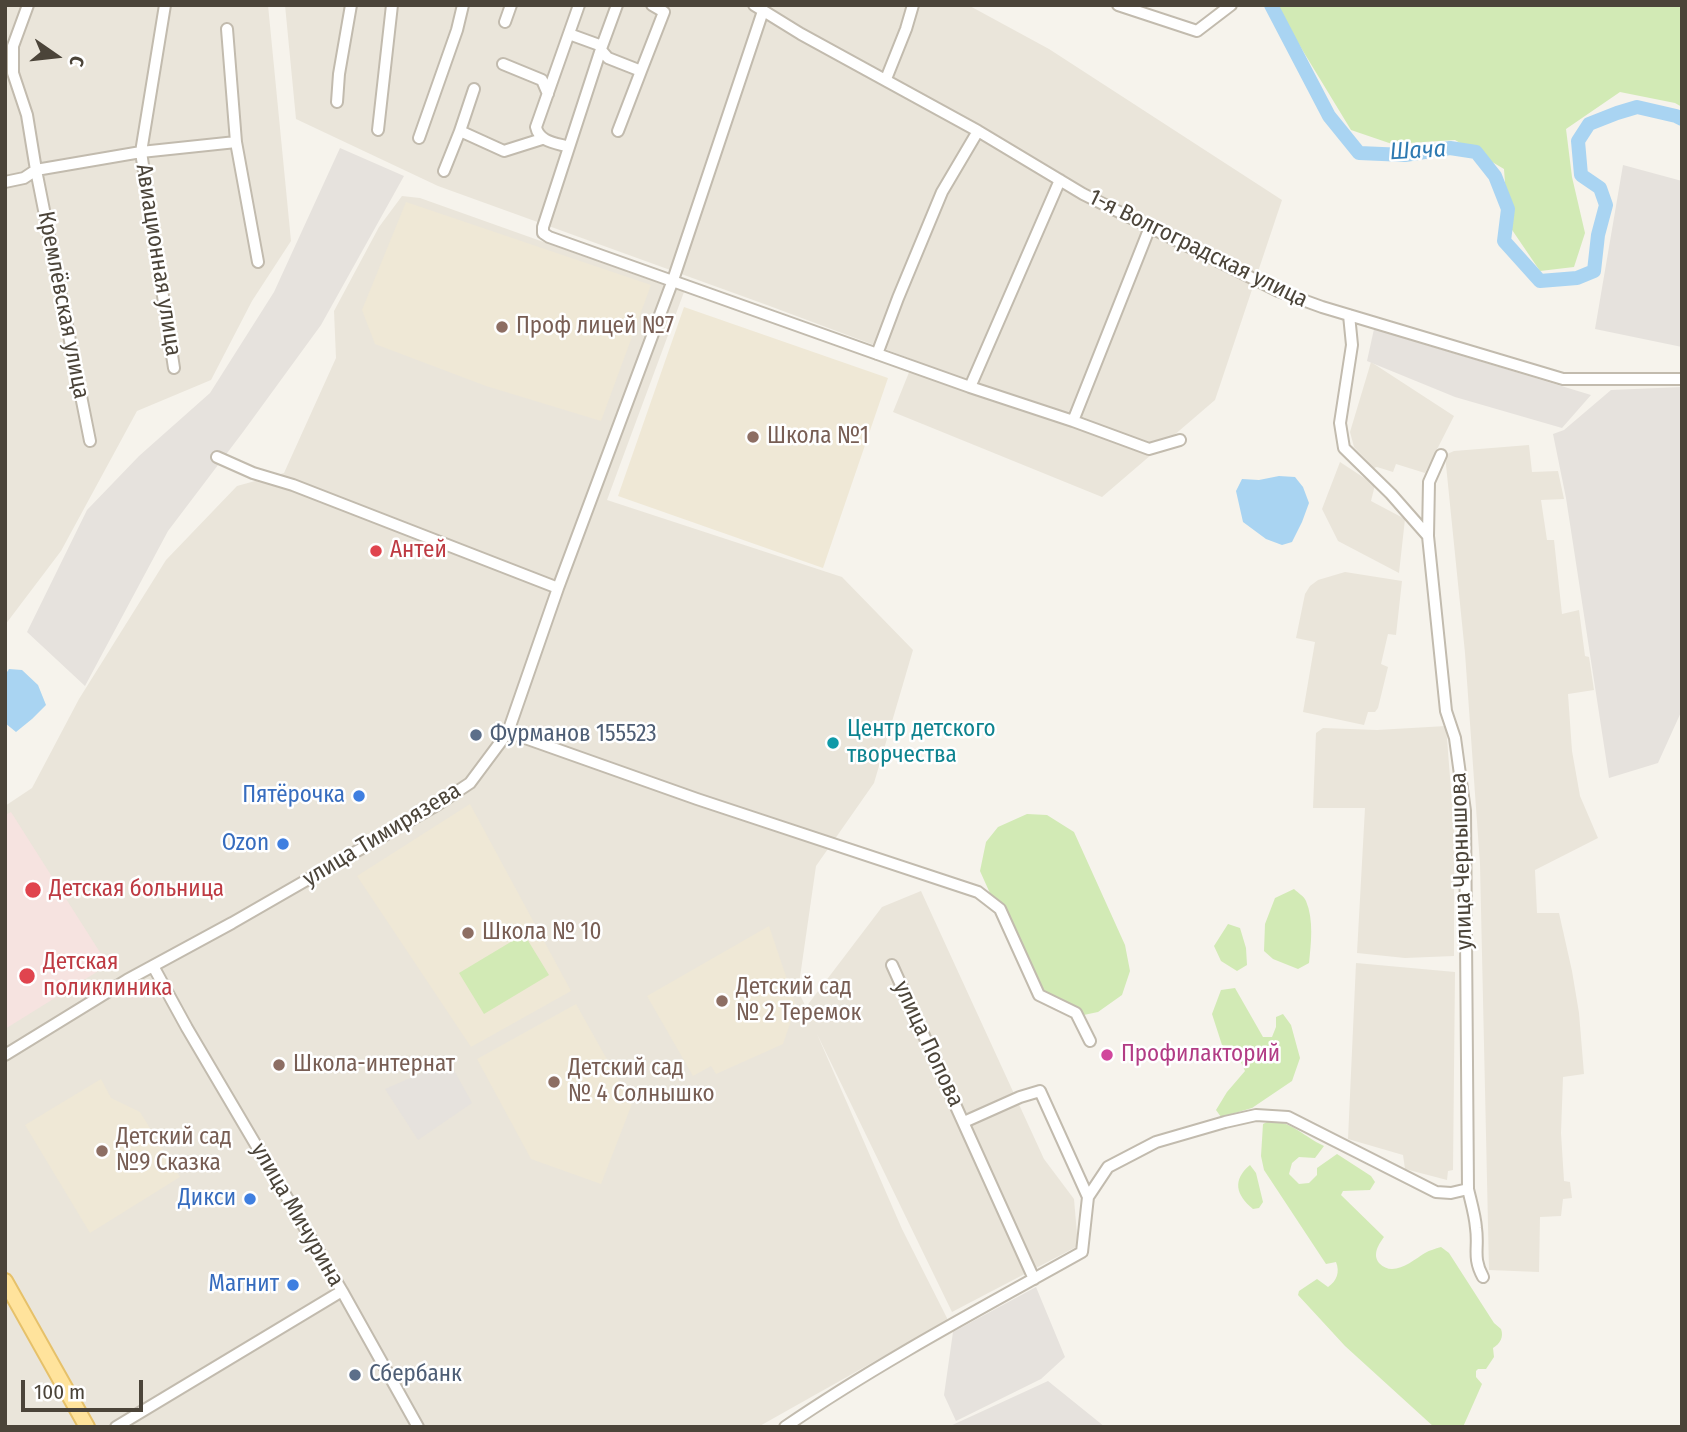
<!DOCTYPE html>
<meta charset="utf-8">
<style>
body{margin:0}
#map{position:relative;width:1687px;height:1432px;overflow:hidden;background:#f6f3ec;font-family:"Fira Sans Condensed",sans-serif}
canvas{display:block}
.frame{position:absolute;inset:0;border:7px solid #4b4439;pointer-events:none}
.north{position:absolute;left:21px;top:21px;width:70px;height:70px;-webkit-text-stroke:5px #fff;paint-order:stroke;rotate:104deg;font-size:19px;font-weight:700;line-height:28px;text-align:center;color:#4b4439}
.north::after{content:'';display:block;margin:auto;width:24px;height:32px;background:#4b4439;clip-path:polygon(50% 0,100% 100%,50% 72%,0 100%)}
.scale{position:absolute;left:21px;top:1380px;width:122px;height:32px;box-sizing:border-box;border:4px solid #4b4439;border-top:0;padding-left:9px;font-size:21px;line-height:24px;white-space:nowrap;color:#4b4439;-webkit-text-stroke:5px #fff;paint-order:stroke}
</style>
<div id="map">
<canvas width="1687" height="1432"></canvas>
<div class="frame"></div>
<div class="north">С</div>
<div class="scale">100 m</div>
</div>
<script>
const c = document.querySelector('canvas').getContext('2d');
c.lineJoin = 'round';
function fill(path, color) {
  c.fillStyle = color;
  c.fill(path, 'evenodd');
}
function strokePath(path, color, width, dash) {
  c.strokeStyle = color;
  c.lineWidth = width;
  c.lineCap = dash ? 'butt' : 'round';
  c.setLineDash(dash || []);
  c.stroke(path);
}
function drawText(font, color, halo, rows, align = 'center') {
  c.font = font + ' "Fira Sans Condensed",sans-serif';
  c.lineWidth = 5;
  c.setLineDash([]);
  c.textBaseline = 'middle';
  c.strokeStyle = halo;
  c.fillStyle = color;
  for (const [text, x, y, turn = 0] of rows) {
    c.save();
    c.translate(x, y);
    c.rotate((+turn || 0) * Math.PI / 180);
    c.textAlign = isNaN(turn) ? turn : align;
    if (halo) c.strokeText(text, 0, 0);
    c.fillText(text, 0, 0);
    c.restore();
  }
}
fill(new Path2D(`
 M5 5H268L291 241 252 301 211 380 137 411 61 551 5 625Z
 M285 5H968L1049 49 1282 200 1215 400 1102 497 893 412 914 360 767 305 438 186 296 119Z
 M402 196 420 198 684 292 607 500 842 577 913 650 874 783 816 866 798 991 806 1007 882 907 921 891 1044 1159 1074 1199 1078 1246 952 1312 817 1034 902 1229 948 1320 758 1427H5V806L32 788 79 699 166 560 237 486 284 473 336 358 334 311 379 227Z
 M1371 362 1454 416 1425 473 1396 464 1393 472 1377 467 1374 468 1354 447 1350 432Z
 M1529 445 1532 472 1558 471 1564 499 1541 500 1547 540H1554L1562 614 1579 610 1585 656 1589 657 1594 690 1568 694 1572 751 1580 796 1598 838 1535 870 1537 913H1559L1572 971 1579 1013 1584 1074 1563 1077 1561 1133 1564 1181 1570 1182 1572 1198 1563 1199 1561 1216 1540 1217 1539 1272 1489 1270 1480 864 1465 653 1445 455 1454 451Z
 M1340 462 1375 485 1371 501 1405 519 1399 573 1338 541 1322 509Z
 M1345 572 1402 581 1396 635 1388 634 1381 664 1388 667 1378 708 1375 712H1368L1364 725 1303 712 1315 642 1296 638 1305 594 1310 586 1318 580Z
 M1446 726 1454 828V956L1405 958 1357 953 1365 808H1313L1316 733 1323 728 1377 730Z
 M1356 963 1455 972 1453 1170 1448 1171 1447 1180 1405 1169 1403 1155 1348 1139Z`), '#eae5da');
fill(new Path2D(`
 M340 148 404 176 321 325 243 432 168 531 85 686 27 632 87 510 139 456 210 393 274 292Z
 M1623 165 1682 181V347L1595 329Z
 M1374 329 1591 395 1562 428 1455 397 1367 361Z
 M1682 387V710L1658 763 1609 778 1566 498 1553 434 1564 430 1611 390Z
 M449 1061 472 1103 418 1140 385 1089Z
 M1036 1287 1065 1357 1041 1379 956 1421 944 1395 953 1332Z
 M1048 1381 1105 1427H948Z`), '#e6e2dd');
fill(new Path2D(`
 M406 202 651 285 601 421 486 386 375 344 362 310Z
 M684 307 888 378 823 568 618 496Z
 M470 804 571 991 471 1047 357 876Z
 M769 926 796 1006 783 1044 716 1074 711 1066 693 1076 647 996Z
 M576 1004 632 1104 601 1184 531 1159 477 1059Z
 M101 1079 111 1098 140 1112 180 1177 90 1233 25 1125Z`), '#efe8d6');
fill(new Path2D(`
 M11 812 108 965 5 1029V815Z`), '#f6e3e0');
fill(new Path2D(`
 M1275 5H1682V107L1675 103 1620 92 1566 129 1572 177 1585 233 1574 267 1540 271 1508 224 1504 169 1455 140 1392 144 1351 130Z
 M1027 814 1047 815 1074 832 1125 945 1130 971 1122 995 1098 1012 1074 1017 1037 998 980 871 986 842 998 827Z
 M1294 889C1298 893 1304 896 1306 901 1314 920 1311 944 1309 963L1298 969 1273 959 1264 951 1265 924 1275 898Z
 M1228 924 1240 928 1246 948 1247 965 1237 971 1221 961 1214 946Z
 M524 934 549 975 484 1014 459 973Z
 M1235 988 1263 1037H1272L1276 1027V1017L1283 1014 1291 1025 1300 1058 1292 1081 1252 1108 1221 1117 1216 1110 1227 1092 1245 1071 1239 1058 1222 1045 1212 1014 1221 990Z
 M1271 1120C1295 1124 1303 1136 1324 1146L1315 1158 1299 1157 1292 1163 1289 1174 1299 1184 1309 1183 1317 1175V1168L1337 1154 1371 1176 1375 1182 1370 1190 1343 1191 1341 1195 1384 1237C1379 1244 1372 1254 1379 1263 1393 1278 1412 1261 1425 1253 1430 1250 1435 1249 1441 1247L1449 1253 1494 1323 1501 1329C1504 1337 1500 1344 1493 1348L1494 1357 1486 1369H1478L1476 1371V1377L1482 1384 1463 1427H1434L1345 1346 1298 1295 1299 1291 1317 1279 1328 1287C1337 1281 1340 1272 1336 1262L1326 1264 1264 1170 1261 1156 1263 1124Z
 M1250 1165 1256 1173 1263 1202 1259 1208 1253 1209C1236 1195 1232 1180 1250 1165Z`), '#d2eab5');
fill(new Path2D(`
 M1279 476 1295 477 1303 487 1309 503 1302 522 1292 542 1282 545 1266 539 1243 522 1236 491 1242 479 1259 480Z
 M9 669 22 670 38 685 46 705 32 719 16 732 5 723V675Z`), '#a9d4f2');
strokePath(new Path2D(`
 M1271 5 1329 116 1359 153 1405 155 1450 148 1476 152 1495 176 1508 209 1504 241 1540 281 1577 278 1594 271 1598 235 1606 205 1600 188 1581 175 1578 141 1589 124 1617 113 1637 107 1676 116 1682 119`), '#a9d4f2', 14);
const minor = new Path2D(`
 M28 5 13 46V73L27 115 36 170 90 441
 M165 5 141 152 174 368
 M617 5 602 46 543 227V233L549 237 970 387 1073 421 1149 449 1180 440
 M754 5 801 34 978 131 1083 194 1278 291 1322 307 1563 379H1682
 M1118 5 1197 31 1231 5
 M505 22 511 5
 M227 29 236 142 258 262
 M569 34 602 46
 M601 50 608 58 641 71 618 131
 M503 64 542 80 548 94
 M641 71 664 12 652 5
 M886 79 906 29 913 5
 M474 89 460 131 504 151 542 139
 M337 102 339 74 351 5
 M378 130 392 5
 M419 138 457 30 463 5
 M569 147C556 143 539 142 536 127L579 5
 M444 171 460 131
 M5 182 24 178 36 170 141 152 236 142
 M1349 315 1352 345 1340 423 1344 448 1391 494 1428 536
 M877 354 898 298 942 192 978 131
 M970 387 1060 180
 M1073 421 1150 227
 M1441 455 1429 482 1428 536 1446 711 1455 738 1465 811 1468 1189C1471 1202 1475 1215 1476 1228 1479 1248 1472 1257 1483 1277
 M217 457 253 473 293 485 558 588
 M508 732 697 799 978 892 1000 909 1039 995 1076 1013 1090 1041
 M892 965 1034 1279
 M153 966 187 1028 342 1291 418 1427
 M5 1055 127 980 232 923 437 805 470 783 508 732 558 588 673 280 763 11
 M964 1122 1020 1097 1040 1091 1088 1197
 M116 1427 342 1291
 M785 1427C880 1362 982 1308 1082 1252L1088 1197 1108 1167 1156 1142 1225 1122 1256 1115 1288 1117 1436 1192 1451 1193 1468 1189`);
const major = new Path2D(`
 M5 1281 87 1427`);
strokePath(minor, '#c2bbae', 14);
strokePath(major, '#e6c16a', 18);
strokePath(minor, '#fff', 10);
strokePath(major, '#ffe39c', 14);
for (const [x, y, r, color] of [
 [502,327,7,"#8d6e63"],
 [753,437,7,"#8d6e63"],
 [376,551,7,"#e0444e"],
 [476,735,7,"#5c6f8a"],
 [833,743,7,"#0f9aa8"],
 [359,796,7,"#3f7fe0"],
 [283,844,7,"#3f7fe0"],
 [33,890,9,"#e0444e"],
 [468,933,7,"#8d6e63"],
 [27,976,9,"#e0444e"],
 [722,1001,7,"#8d6e63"],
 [1107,1055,7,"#d1479c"],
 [279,1065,7,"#8d6e63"],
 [554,1082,7,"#8d6e63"],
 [102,1151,7,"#8d6e63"],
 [250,1199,7,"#3f7fe0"],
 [293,1285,7,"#3f7fe0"],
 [355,1375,7,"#5c6f8a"]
]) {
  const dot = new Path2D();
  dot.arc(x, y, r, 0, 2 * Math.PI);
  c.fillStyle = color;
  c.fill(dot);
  strokePath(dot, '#fff', 2.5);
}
drawText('23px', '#4b4439', '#fff', [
 ["1-я Волгоградская улица",1198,249,26],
 ["Авиационная улица",158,260,81],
 ["Кремлёвская улица",63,305,79],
 ["улица Тимирязева",382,835,-31],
 ["улица Чернышова",1462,861,-92],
 ["улица Попова",928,1044,65],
 ["улица Мичурина",297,1215,60]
]);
drawText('23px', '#785e54', '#fff', [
 ["Проф лицей №7",516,327],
 ["Школа №1",767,437],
 ["Школа № 10",482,933],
 ["Детский сад",736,988],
 ["№ 2 Теремок",736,1014],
 ["Школа-интернат",293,1065],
 ["Детский сад",568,1069],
 ["№ 4 Солнышко",568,1095],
 ["Детский сад",116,1138],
 ["№9 Сказка",116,1164]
], 'left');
drawText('23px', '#be3a42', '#fff', [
 ["Антей",390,551],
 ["Детская больница",49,890],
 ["Детская",43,963],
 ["поликлиника",43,989]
], 'left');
drawText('23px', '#0d838f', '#fff', [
 ["Центр детского",847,730],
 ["творчества",847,756]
], 'left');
drawText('23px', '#4e5e75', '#fff', [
 ["Фурманов 155523",490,735],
 ["Сбербанк",369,1375]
], 'left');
drawText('23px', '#366cbe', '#fff', [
 ["Пятёрочка",345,796],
 ["Ozon",269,844],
 ["Дикси",236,1199],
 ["Магнит",279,1285]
], 'right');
drawText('23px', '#b23c85', '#fff', [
 ["Профилакторий",1121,1055]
], 'left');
drawText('italic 24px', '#2e7ab2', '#fff', [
 ["Шача",1418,151,-3]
]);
</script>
